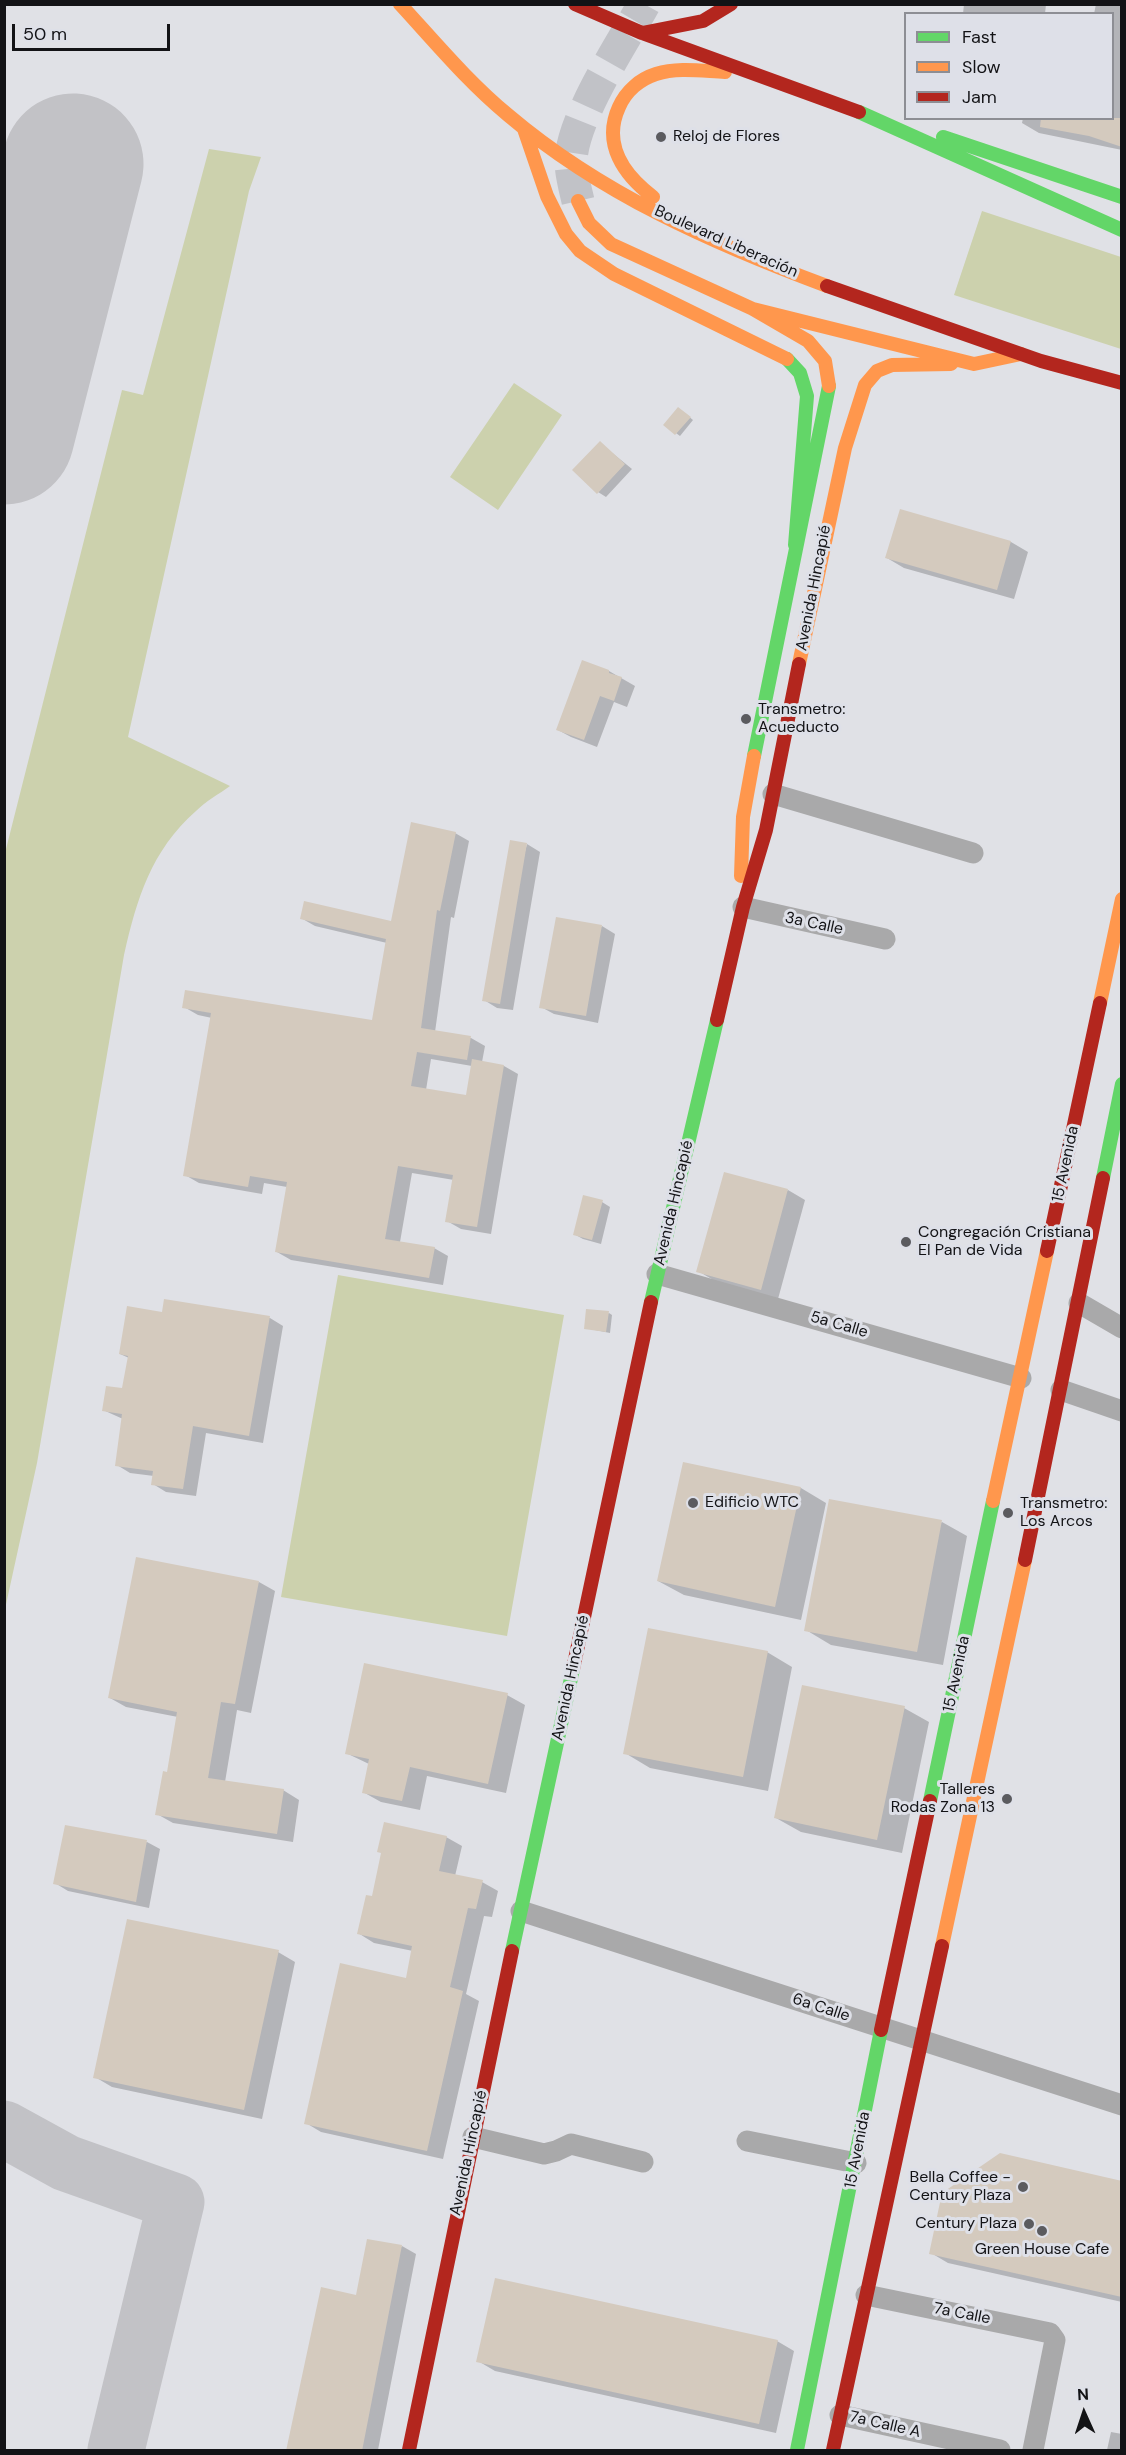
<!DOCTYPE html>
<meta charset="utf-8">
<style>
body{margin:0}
#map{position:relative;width:1126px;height:2455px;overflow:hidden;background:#e0e1e6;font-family:"DM Sans",sans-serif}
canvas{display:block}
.frame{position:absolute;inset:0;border:6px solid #131316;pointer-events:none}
.legend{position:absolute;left:904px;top:12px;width:210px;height:108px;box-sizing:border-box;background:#dee0e8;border:2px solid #8d8e94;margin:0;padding:8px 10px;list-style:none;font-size:18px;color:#131316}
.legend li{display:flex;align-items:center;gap:12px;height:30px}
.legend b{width:30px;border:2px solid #8d8e94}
.north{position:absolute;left:1054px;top:2383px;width:60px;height:60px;-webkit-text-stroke:4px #dee0e8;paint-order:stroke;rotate:357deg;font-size:16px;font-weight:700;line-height:24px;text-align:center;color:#131316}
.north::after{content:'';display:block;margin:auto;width:21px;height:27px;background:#131316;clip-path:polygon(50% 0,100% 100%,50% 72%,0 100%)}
.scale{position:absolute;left:12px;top:24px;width:158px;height:27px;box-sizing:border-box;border:3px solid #131316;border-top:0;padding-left:8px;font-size:18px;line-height:21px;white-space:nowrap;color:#131316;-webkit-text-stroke:4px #dee0e8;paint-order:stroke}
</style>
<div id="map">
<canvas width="1126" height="2455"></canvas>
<div class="frame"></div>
<ul class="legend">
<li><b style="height:8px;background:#63d668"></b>Fast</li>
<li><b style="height:8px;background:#ff974d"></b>Slow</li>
<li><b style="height:8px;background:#b3261e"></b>Jam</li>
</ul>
<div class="north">N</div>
<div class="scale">50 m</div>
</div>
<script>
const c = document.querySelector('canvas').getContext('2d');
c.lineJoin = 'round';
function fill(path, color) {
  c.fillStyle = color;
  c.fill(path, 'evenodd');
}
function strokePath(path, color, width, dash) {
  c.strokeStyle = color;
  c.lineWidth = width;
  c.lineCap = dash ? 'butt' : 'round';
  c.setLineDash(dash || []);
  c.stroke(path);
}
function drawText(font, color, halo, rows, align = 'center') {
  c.font = font + ' "DM Sans",sans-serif';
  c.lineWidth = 6;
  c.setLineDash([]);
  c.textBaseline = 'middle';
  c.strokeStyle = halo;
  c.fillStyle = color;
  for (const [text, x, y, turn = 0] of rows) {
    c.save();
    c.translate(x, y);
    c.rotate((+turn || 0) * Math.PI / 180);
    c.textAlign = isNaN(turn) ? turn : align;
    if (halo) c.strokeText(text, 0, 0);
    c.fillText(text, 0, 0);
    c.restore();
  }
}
fill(new Path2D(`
 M209 149 261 157 249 191 128 737 230 786C219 794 206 801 196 811 151 851 137 898 124 955L37 1463 5 1609V853L122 390 143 395Z
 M982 211 1121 257V349L954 295Z
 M514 383 562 415 498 510 450 477Z
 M338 1275 564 1315 507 1636 281 1597Z`), '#ccd1ad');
fill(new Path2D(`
 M964 4H1046L1045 14H963Z
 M1096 4H1122V150L1039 133 1022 123 1023 118H1112V14H1094Z
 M682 411 693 420 680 436 665 425Z
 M600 443 632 469 606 497 598 492Z
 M901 511 1011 542 1028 552 1014 599 904 568 887 558Z
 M609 671 635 686 627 707 614 702 597 747 571 737 558 730Z
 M455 833 469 841 454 918 451 917 435 1032 471 1038 485 1046 482 1062 504 1066 518 1074 491 1234 461 1229 447 1221 454 1180 412 1173 400 1242 434 1248 448 1256 443 1285 291 1260 277 1252 287 1187 264 1183 262 1194 199 1183 185 1175 212 1018 198 1015 184 1007 374 1021 387 943 315 926 301 918 392 923ZM431 1059 472 1066 467 1097 426 1090Z
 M527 844 540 852 513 1010 497 1008 484 1000Z
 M602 926 615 934 598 1023 554 1014 541 1007Z
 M788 1190 805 1200 778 1299 715 1281 698 1271Z
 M602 1202 610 1207 601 1244 583 1239 574 1234Z
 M609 1313 612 1315 610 1333 585 1328Z
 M164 1314 270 1318 283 1326 263 1443 206 1433 196 1496 166 1492 153 1484 154 1476 130 1473 117 1465 123 1419 103 1410 123 1390 129 1358 120 1354Z
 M684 1464 801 1488 826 1503 801 1620 684 1595 658 1581Z
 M942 1522 967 1536 943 1665 831 1645 806 1630Z
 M259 1582 275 1591 251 1713 237 1710 225 1782 283 1790 299 1800 293 1842 173 1823 157 1814 169 1774 178 1717 126 1707 110 1698Z
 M767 1652 792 1667 768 1791 650 1768 625 1753Z
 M507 1695 525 1705 506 1793 427 1776 420 1810 381 1802 363 1792 369 1764 346 1753Z
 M904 1708 929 1722 902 1853 801 1832 776 1818Z
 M446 1837 462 1846 455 1876 482 1882 498 1891 492 1917 484 1916 466 1994 479 2001 443 2159 321 2132 306 2123 407 1979 413 1951 374 1943 358 1933 373 1898Z
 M147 1842 160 1849 149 1908 68 1891 55 1883Z
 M278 1952 295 1962 262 2119 112 2087 95 2077Z
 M1122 2182V2302L948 2263 931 2253Z
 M402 2246 416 2254 378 2450H287L357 2297Z
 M777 2341 794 2351 776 2433 495 2371 478 2361Z
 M1111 2432 1122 2434V2450H1107Z`), '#0003');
strokePath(new Path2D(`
 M4 260 18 275 34 318
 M4 2129 66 2163 176 2202 116 2450`), '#c2c2c6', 57);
strokePath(new Path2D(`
 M4 434 73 164`), '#c2c2c6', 141);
fill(new Path2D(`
 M1041 118H1122V147L1089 136 1040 127Z
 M678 407 691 417 675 435 663 425Z
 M600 441 625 464 597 494 572 470Z
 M900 509 1011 541 997 590 885 558Z
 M582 660 609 670V673L622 677 614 701 600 696 584 740 556 730Z
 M411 822 456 832 440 911 437 910 421 1028 471 1036 467 1060 417 1052 411 1086 466 1095 472 1059 504 1065 477 1227 445 1222 453 1175 398 1166 385 1239 435 1247 429 1278 275 1252 287 1182 250 1176 248 1187 183 1176 211 1013 182 1008 185 990 372 1020 386 939 300 919 304 901 391 921Z
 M510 840 527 843 500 1004 482 1001Z
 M556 917 602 925 586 1016 539 1008Z
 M724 1172 788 1189 761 1290 696 1272Z
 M583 1195 603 1200 592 1240 573 1235Z
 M164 1299 270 1316 249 1436 193 1426 183 1489 151 1485 153 1471 115 1466 122 1414 102 1411 106 1386 122 1388 128 1356 119 1354 127 1306 162 1312Z
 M586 1309 609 1311 606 1332 584 1329Z
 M683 1462 801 1487 775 1607 657 1581Z
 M829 1499 942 1520 917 1652 804 1631Z
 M136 1557 259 1581 235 1704 221 1702 208 1778 284 1789 277 1834 155 1815 163 1771 167 1772 177 1712 108 1698Z
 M648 1628 768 1651 743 1777 623 1754Z
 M364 1663 508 1693 488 1784 410 1767 402 1801 362 1793 369 1759 345 1754Z
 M802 1685 905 1706 877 1840 774 1818Z
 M384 1822 447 1836 439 1871 483 1880 476 1909 468 1908 450 1987 463 1991 427 2151 304 2124 340 1963 406 1978 412 1946 357 1934 366 1895 372 1896 381 1853 377 1852Z
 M65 1825 147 1840 136 1902 53 1884Z
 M127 1919 279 1950 244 2110 93 2078Z
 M1000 2153 1122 2181V2297L929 2254 942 2193Z
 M367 2239 402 2245 362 2451H286L321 2287 356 2295Z
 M495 2278 778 2340 759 2424 476 2362Z`), '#d4cabe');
strokePath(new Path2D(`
 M578 201C575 188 571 174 571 160 573 117 622 44 644 4`), '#c1c2c7', 33, [33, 16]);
strokePath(new Path2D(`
 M773 794 973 853
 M743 907 885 939
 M657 1274 1021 1378
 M1079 1303 1122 1328
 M1061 1390 1122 1411
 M521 1911 1122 2105
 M473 2137 544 2154 556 2151 571 2144 643 2162
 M747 2141 856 2163
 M866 2295 1050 2333 1055 2340 1033 2450
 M840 2415 1000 2450`), '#a9a9aa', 21);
strokePath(new Path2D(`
 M859 112 1122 230
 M943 137 1122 197
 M787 359 800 373 807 396 795 545
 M754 756 829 386
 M1103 1178 1122 1084
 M651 1302 717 1020
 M930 1801 993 1501
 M512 1951 573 1669
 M797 2450 881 2030`), '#63d668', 14);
strokePath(new Path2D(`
 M400 4C435 42 468 82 508 115 601 194 714 244 827 286
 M524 129 547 196 566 234 580 251 614 274 787 359
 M653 197C624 175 602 144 619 107 626 91 640 79 656 74 678 67 702 71 725 72
 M578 201 589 223 611 244 753 309 808 341 825 361 829 386
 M753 309 974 364 1021 354
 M799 664 845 448 865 385 877 371 892 365 951 364
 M741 876 743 817 754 756
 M1100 1003 1122 899
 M993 1501 1047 1251
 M942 1946 1025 1560`), '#ff974d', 14);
strokePath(new Path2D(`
 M575 4 642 33 859 112
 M642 33 703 21 731 4
 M827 286 1041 361 1122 383
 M717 1020 743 907 766 830 799 664
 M1047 1251 1100 1003
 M1025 1560 1103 1178
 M573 1669 651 1302
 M881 2030 930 1801
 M409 2450 512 1951
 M833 2450 942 1946`), '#b3261e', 14);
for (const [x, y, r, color] of [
 [661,137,6,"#5b5b5f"],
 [746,719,6,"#5b5b5f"],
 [906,1242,6,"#5b5b5f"],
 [693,1503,6,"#5b5b5f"],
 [1008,1513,6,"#5b5b5f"],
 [1007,1799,6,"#5b5b5f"],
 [1023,2187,6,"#5b5b5f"],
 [1029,2224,6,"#5b5b5f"],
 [1042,2231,6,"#5b5b5f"]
]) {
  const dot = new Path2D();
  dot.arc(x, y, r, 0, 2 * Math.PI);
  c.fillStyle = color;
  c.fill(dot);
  strokePath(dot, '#dee0e8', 2);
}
drawText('16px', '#131316', '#dee0e8', [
 ["Reloj de Flores",673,137],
 ["Transmetro:",758,710],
 ["Acueducto",758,728],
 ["Congregación Cristiana",918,1233],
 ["El Pan de Vida",918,1251],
 ["Edificio WTC",705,1503],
 ["Transmetro:",1020,1504],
 ["Los Arcos",1020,1522],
 ["Talleres",995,1790,"right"],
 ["Rodas Zona 13",995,1808,"right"],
 ["Bella Coffee -",1011,2178,"right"],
 ["Century Plaza",1011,2196,"right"],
 ["Century Plaza",1017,2224,"right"],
 ["Green House Cafe",1042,2250,"center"]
], 'left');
drawText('16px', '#131316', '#dee0e8', [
 ["Boulevard Liberación",726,242,24],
 ["Avenida Hincapié",814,588,-79],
 ["3a Calle",814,924,12],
 ["15 Avenida",1066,1164,-78],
 ["Avenida Hincapié",674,1203,-77],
 ["5a Calle",839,1325,16],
 ["15 Avenida",957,1674,-78],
 ["Avenida Hincapié",571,1678,-78],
 ["6a Calle",821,2008,18],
 ["15 Avenida",858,2150,-79],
 ["Avenida Hincapié",469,2153,-78],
 ["7a Calle",962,2314,11],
 ["7a Calle A",885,2425,13]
]);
</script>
